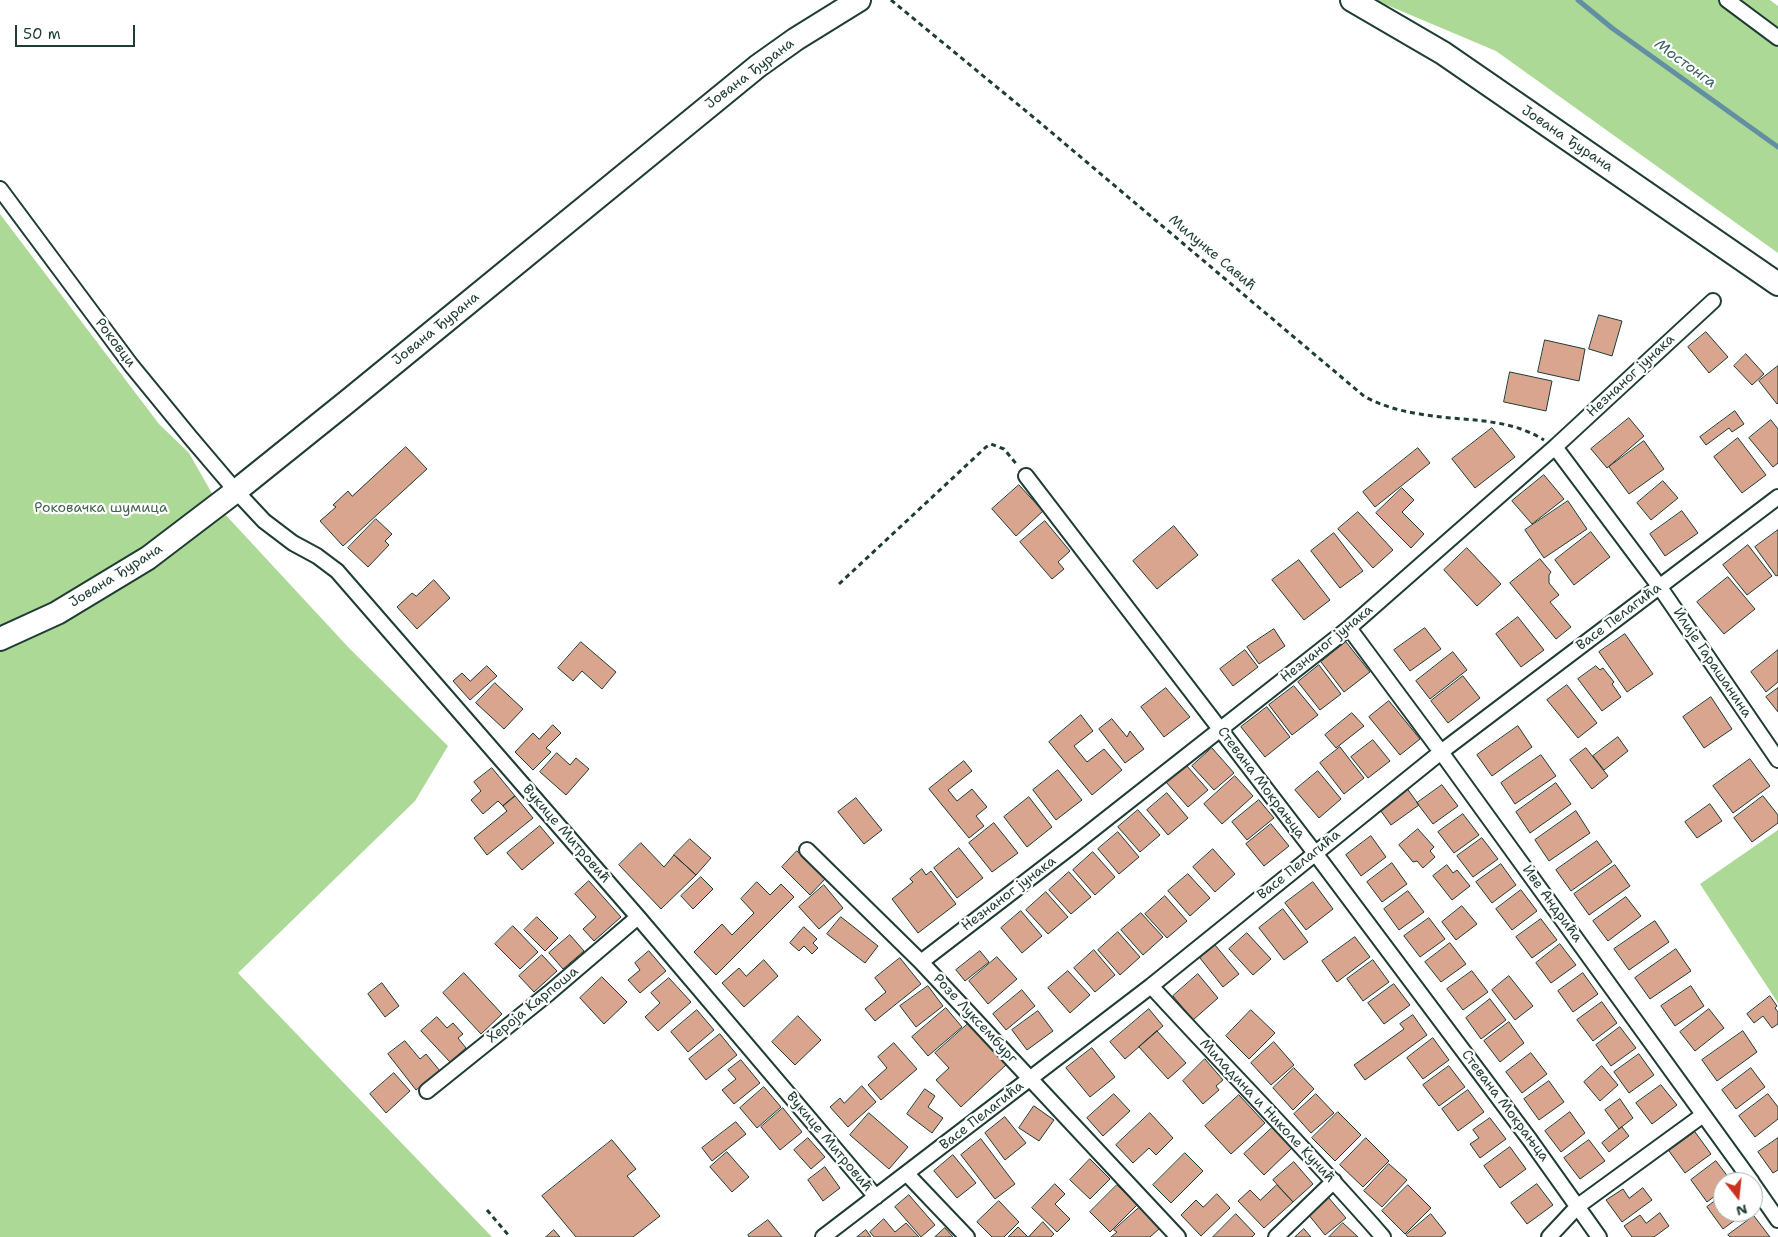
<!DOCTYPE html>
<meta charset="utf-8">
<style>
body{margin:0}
#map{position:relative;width:1778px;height:1237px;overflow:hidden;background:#fff;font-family:"Shantell Sans",sans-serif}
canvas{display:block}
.north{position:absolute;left:1713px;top:1172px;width:50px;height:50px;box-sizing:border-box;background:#fff;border:1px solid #a5b1ae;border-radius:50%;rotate:164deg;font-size:14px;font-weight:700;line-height:20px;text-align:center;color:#1f3d34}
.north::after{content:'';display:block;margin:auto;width:18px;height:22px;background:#c8321e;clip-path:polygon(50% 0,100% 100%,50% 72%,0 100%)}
.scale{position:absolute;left:15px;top:25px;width:120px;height:22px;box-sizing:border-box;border:2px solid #1f3d34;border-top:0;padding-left:6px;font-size:15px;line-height:18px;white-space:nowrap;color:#1f3d34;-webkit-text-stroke:4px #fff;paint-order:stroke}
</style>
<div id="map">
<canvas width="1778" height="1237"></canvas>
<div class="north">N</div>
<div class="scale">50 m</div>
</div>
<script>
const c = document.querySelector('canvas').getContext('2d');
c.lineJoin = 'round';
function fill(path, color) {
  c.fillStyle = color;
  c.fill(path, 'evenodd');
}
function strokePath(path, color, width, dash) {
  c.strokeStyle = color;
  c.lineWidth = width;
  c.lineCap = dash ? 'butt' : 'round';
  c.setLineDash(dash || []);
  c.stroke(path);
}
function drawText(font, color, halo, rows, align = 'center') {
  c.font = font + ' "Shantell Sans",sans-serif';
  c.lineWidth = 4.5;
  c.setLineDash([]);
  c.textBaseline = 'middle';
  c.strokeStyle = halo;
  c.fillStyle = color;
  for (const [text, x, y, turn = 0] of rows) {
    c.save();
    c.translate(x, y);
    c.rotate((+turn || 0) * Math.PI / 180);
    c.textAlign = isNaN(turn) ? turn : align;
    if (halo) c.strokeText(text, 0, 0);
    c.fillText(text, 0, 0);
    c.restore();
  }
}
fill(new Path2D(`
 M1375 0H1770L1778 6V253L1496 51Z
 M0 214 159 424 189 453 222 511 349 648 448 746 415 801 238 973 492 1237H0Z
 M1778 830V1003L1700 884Z`), '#add996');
strokePath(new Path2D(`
 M1578 0 1612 28 1778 147`), '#628fa2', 5);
const building = new Path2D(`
 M1599 315 1622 321 1612 356 1589 349Z
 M1706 332 1728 357 1709 373 1688 347Z
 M1545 340 1585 349 1579 381 1538 372Z
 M1746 354 1764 374 1752 385 1734 366Z
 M1778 366V403L1777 404 1759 381Z
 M1510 372 1552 381 1546 411 1504 402Z
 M1735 411 1744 424 1732 432 1729 428 1706 445 1700 437Z
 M1629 418 1644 436 1607 468 1591 449Z
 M1771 420 1778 429V463L1773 467 1749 438Z
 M1492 428 1515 457 1475 488 1452 459Z
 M1738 438 1766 475 1742 493 1714 457Z
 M1644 441 1664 469 1629 494 1609 467Z
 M406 447 427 469 343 546 320 521 336 507 333 505 348 491 352 496Z
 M1418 448 1430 463 1375 507 1363 492Z
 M1544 475 1564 499 1532 524 1512 501Z
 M1663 481 1678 498 1651 520 1637 503Z
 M1019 485 1043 511 1016 536 992 509Z
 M1402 488 1414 500 1402 512 1424 534 1411 548 1376 513Z
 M1568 501 1587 529 1544 558 1525 530Z
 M1682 511 1698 533 1665 556 1650 534Z
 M1358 512 1393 550 1373 568 1338 529Z
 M376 519 392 534 385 541 389 545 368 567 348 548Z
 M1045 521 1070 551 1058 562 1064 569 1052 579 1020 542Z
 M1174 526 1198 555 1157 589 1133 561Z
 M1778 530V575L1776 576 1755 547Z
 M1591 532 1610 557 1574 585 1555 560Z
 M1334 533 1363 571 1340 588 1311 551Z
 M1748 545 1772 576 1747 595 1723 565Z
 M1467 548 1501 584 1477 606 1444 570Z
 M1540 559 1551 572 1549 575V583L1559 595 1550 602 1571 627 1556 639 1510 583Z
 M1299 560 1330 600 1304 620 1272 580Z
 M1728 577 1755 609 1724 634 1697 602Z
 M434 580 450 598 417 629 397 607 412 593 416 596Z
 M1518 617 1544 650 1521 667 1496 634Z
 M1425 628 1441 649 1410 671 1394 650Z
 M1274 629 1285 646 1259 664 1247 647Z
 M1625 634 1653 674 1627 692 1599 652Z
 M581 642 616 672 602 689 582 671 573 681 558 668Z
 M1346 642 1370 672 1344 692 1321 662Z
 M1245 650 1258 667 1233 686 1220 669Z
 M1778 650V682L1766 692 1751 672Z
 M1453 652 1467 670 1430 699 1416 681Z
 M1319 665 1341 694 1320 710 1298 682Z
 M487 666 497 676 470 700 453 681 462 673 470 681Z
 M1596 666 1600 670 1603 668 1614 682 1612 684 1621 697 1602 711 1578 679Z
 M1463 676 1480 698 1448 723 1431 701Z
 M495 683 523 709 504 729 476 703Z
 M1567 685 1597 723 1578 738 1547 700Z
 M1294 686 1318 715 1292 735 1269 705Z
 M1166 688 1190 717 1164 737 1141 707Z
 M1778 688V712L1766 697Z
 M1711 697 1732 729 1704 748 1683 717Z
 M1389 701 1420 739 1400 755 1369 717Z
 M1267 707 1290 737 1265 757 1241 727Z
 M1352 713 1364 726 1336 748 1325 735Z
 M1081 715 1093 731 1074 746 1087 762 1104 749 1122 770 1092 795 1049 742Z
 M1112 719 1127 737 1130 731 1144 749 1125 763 1099 729Z
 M553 725 561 733 546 748 551 752 533 770 515 752 533 733 539 739Z
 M1518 726 1532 747 1492 776 1477 755Z
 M1618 737 1628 751 1604 770 1593 756Z
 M1373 740 1390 761 1368 778 1351 757Z
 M1340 747 1364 778 1344 794 1320 763Z
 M1212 748 1234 773 1214 790 1192 766Z
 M1586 748 1608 776 1592 789 1570 760Z
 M557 753 570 765 576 758 589 769 566 795 540 772Z
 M1541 755 1556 776 1515 804 1501 783Z
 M1750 759 1770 786 1733 813 1713 786Z
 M964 761 972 771 948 790 957 801 972 789 987 807 976 816 984 826 969 838 929 789Z
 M1186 765 1208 790 1188 807 1166 782Z
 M492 768 515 796 503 806 498 801 483 814 471 800 481 791 474 782Z
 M1058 770 1082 800 1056 820 1033 790Z
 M1318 771 1341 799 1319 818 1295 790Z
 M1235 776 1253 796 1222 824 1204 804Z
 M1556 783 1571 804 1530 833 1516 812Z
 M1442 785 1458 806 1433 824 1417 803Z
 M1406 787 1419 805 1391 825 1378 807Z
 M1167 793 1188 818 1168 835 1147 810Z
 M515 796 533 818 487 855 474 838 507 811 503 806Z
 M1763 796 1778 815V823L1752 842 1734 818Z
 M1029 797 1052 827 1027 847 1004 817Z
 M856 798 882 830 864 844 838 812Z
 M1259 800 1274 818 1247 840 1232 822Z
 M1710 804 1722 821 1697 838 1685 822Z
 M1138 810 1160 835 1140 852 1118 827Z
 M1576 811 1590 833 1549 861 1535 840Z
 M1463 814 1479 835 1454 853 1438 832Z
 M994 823 1018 853 992 872 969 843Z
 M1271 824 1289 846 1264 866 1246 844Z
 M540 826 554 843 522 870 507 853Z
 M1418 829 1434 847 1430 851 1435 857 1423 868 1417 861 1413 862 1399 845Z
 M1118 832 1139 857 1119 874 1098 849Z
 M1371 836 1386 857 1361 876 1346 855Z
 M1482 838 1498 859 1473 877 1457 856Z
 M690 839 711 858 696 875 674 855Z
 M1597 841 1612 862 1571 891 1556 870Z
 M641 843 664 867 674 855 696 875 661 909 619 865Z
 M959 848 983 878 957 898 934 868Z
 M1213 849 1235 874 1215 892 1193 867Z
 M797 851 825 879 810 895 782 867Z
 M1093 852 1115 877 1095 895 1073 870Z
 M1392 863 1407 884 1382 902 1367 882Z
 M1501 864 1516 885 1492 903 1476 882Z
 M1447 865 1453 873 1457 870 1470 886 1452 900 1433 876Z
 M1615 865 1630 886 1589 915 1574 894Z
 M922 869 926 875 931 871 956 904 918 933 892 899 913 882 910 879Z
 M1069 872 1091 897 1071 914 1049 890Z
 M1188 874 1210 898 1190 916 1168 891Z
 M701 877 713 889 693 909 681 896Z
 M589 881 621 917 594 941 583 929 596 917 575 894Z
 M757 882 770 895 781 884 794 897 716 975 694 952 722 924 732 935 754 913 741 899Z
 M1313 882 1333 909 1306 930 1285 903Z
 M824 885 843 908 819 929 799 907Z
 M1521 890 1537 911 1512 930 1496 909Z
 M1408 891 1424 912 1399 930 1384 909Z
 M1046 892 1068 917 1048 934 1026 910Z
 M1165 896 1187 921 1167 938 1145 914Z
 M1626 897 1641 916 1608 941 1593 921Z
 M1462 906 1477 924 1456 940 1442 922Z
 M1283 909 1308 942 1284 960 1259 928Z
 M1021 911 1042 936 1022 953 1001 928Z
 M1141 913 1163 937 1143 955 1121 930Z
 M537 917 558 938 545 951 524 930Z
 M841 917 878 946 865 963 827 934Z
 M1429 918 1445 939 1420 957 1404 936Z
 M1541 919 1557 940 1532 958 1516 937Z
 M1655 921 1669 942 1629 970 1614 949Z
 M513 926 538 952 520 969 495 944Z
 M804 927 817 939 813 943 818 948 812 954 804 946 799 951 790 943Z
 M1118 932 1140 957 1120 975 1098 950Z
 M1247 933 1271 959 1253 975 1229 949Z
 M570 935 584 951 563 969 549 953Z
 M1355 937 1370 957 1337 982 1322 961Z
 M1450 943 1466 964 1441 982 1425 962Z
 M1560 944 1576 965 1551 983 1536 963Z
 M1215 945 1239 974 1223 987 1200 958Z
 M1676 949 1691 971 1650 999 1635 978Z
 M1094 950 1115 975 1095 992 1074 968Z
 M649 951 666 971 640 993 628 980 640 970 635 963Z
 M980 951 989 962 965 981 956 970Z
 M542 955 557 971 534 992 519 976Z
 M997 957 1017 979 988 1004 969 981Z
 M900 958 921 984 875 1021 865 1009 886 992 875 978Z
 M764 960 778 976 744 1007 722 983 739 968 746 976Z
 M1373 960 1389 982 1363 1001 1347 979Z
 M1068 971 1090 995 1070 1013 1048 988Z
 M1472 971 1488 992 1463 1010 1447 989Z
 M464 973 502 1014 481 1034 443 993Z
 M1583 973 1598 994 1573 1012 1558 991Z
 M1198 974 1218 998 1193 1020 1173 996Z
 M1509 976 1533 1006 1515 1020 1492 990Z
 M602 977 627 1002 604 1024 580 998Z
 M669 978 691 1002 658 1031 645 1017 660 1003 651 993Z
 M382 983 399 1006 385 1017 368 994Z
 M1394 984 1410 1005 1384 1024 1368 1003Z
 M928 986 943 1006 916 1027 900 1006Z
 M1691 986 1704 1006 1675 1026 1661 1006Z
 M1022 990 1035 1006 1006 1030 993 1014Z
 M1770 996 1777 1006 1775 1008 1778 1012V1024L1772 1028 1763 1016 1754 1023 1747 1014Z
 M1490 999 1506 1020 1481 1039 1466 1018Z
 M1602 1002 1617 1023 1593 1041 1577 1020Z
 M946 1008 962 1027 928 1056 912 1037Z
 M1149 1009 1163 1026 1125 1059 1110 1042Z
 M1709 1009 1724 1028 1695 1051 1680 1032Z
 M697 1010 714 1030 688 1052 671 1032Z
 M1251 1010 1275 1033 1249 1059 1226 1036Z
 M1038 1011 1053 1031 1027 1050 1012 1030Z
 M1413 1015 1427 1035 1365 1080 1354 1065 1404 1029 1400 1024Z
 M798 1016 821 1040 795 1065 772 1042Z
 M437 1017 447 1028 453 1023 463 1034 458 1038 466 1048 450 1062 421 1031Z
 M1509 1022 1524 1043 1500 1062 1484 1041Z
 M969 1023 1007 1064 961 1107 936 1080 949 1068 935 1053Z
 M1620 1027 1636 1048 1611 1066 1596 1045Z
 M1157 1031 1186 1063 1168 1079 1139 1047Z
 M1743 1031 1757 1052 1717 1081 1702 1060Z
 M720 1034 737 1055 706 1080 689 1059Z
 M1433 1038 1449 1060 1423 1079 1407 1058Z
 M405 1041 420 1059 426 1054 440 1071 416 1090 388 1054Z
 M1274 1042 1294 1065 1271 1085 1251 1063Z
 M894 1043 917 1069 881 1100 868 1085 887 1068 878 1057Z
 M1092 1048 1115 1077 1090 1097 1066 1068Z
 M1531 1053 1547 1074 1522 1093 1506 1072Z
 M1639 1054 1654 1075 1629 1093 1614 1072Z
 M1205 1059 1223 1080 1216 1086 1219 1090 1203 1104 1183 1081Z
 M741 1060 760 1083 734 1104 722 1090 736 1079 728 1070Z
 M1449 1066 1465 1087 1439 1106 1423 1085Z
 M1602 1066 1618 1085 1600 1101 1584 1082Z
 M1294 1068 1314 1089 1293 1110 1273 1088Z
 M1751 1068 1765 1087 1736 1109 1722 1090Z
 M394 1073 410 1091 386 1113 370 1094Z
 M1549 1081 1564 1102 1539 1120 1524 1099Z
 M1661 1085 1677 1105 1652 1124 1636 1103Z
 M862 1086 876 1102 848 1127 830 1107 840 1098 844 1103Z
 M764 1087 781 1107 757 1128 740 1108Z
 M925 1089 935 1096 928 1107 943 1118 932 1133 907 1114Z
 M1468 1090 1484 1112 1458 1131 1442 1109Z
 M1114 1094 1130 1111 1103 1136 1087 1118Z
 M1316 1094 1334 1113 1311 1133 1294 1114Z
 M1768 1094 1778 1107V1119L1755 1137 1739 1116Z
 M1239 1095 1265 1123 1231 1154 1205 1126Z
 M1620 1099 1633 1118 1619 1129 1605 1110Z
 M1034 1106 1054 1120 1039 1141 1019 1128Z
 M783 1108 802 1132 780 1150 761 1127Z
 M1338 1112 1361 1135 1335 1161 1312 1138Z
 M1570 1112 1585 1133 1561 1152 1545 1131Z
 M869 1113 908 1147 889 1169 850 1135Z
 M1150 1113 1173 1138 1156 1155 1149 1148 1133 1163 1116 1145Z
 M1005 1117 1026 1143 1005 1160 985 1133Z
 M1490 1118 1506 1139 1480 1158 1470 1144 1479 1138 1473 1130Z
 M736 1122 746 1134 712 1161 702 1148Z
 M1622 1127 1629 1136 1609 1152 1602 1143Z
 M1272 1128 1292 1148 1264 1175 1244 1154Z
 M1695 1132 1711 1154 1685 1173 1669 1151Z
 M808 1138 825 1157 811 1169 794 1150Z
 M1366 1138 1389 1161 1363 1187 1340 1165Z
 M1778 1138V1170L1773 1173 1758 1152Z
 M981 1139 1015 1184 995 1199 961 1155Z
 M612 1140 636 1169 627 1176 660 1216 633 1237H576L542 1196Z
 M1589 1140 1605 1161 1580 1179 1564 1158Z
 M1510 1147 1526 1169 1500 1188 1484 1166Z
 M727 1152 749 1177 732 1192 710 1167Z
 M1185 1153 1203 1171 1171 1203 1153 1185Z
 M953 1155 976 1183 957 1198 934 1171Z
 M1090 1159 1110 1179 1090 1199 1070 1180Z
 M1716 1161 1732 1182H1723V1190L1707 1202 1691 1180Z
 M1294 1162 1313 1184 1293 1202 1273 1180Z
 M1389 1164 1407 1180 1382 1207 1364 1191Z
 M825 1167 840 1188 823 1201 808 1180Z
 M1055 1184 1065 1194 1055 1204 1070 1219 1057 1232 1032 1208Z
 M1537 1184 1553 1205 1527 1224 1511 1203Z
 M1117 1185 1137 1205 1110 1232 1090 1212Z
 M1277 1185 1293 1202 1264 1228 1238 1201 1250 1190 1260 1200Z
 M1408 1185 1431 1208 1405 1234 1382 1211Z
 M1643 1188 1652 1200 1622 1222 1606 1200 1623 1189 1629 1198Z
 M1217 1194 1230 1208 1201 1236 1181 1215 1196 1200 1203 1207Z
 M909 1195 935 1225 921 1237 895 1207Z
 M1723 1195V1212H1746L1723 1229 1707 1207Z
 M1328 1197 1346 1218 1325 1235 1308 1214Z
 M999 1201 1019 1222 1004 1237H992L977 1222Z
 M1140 1207 1159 1229 1150 1237H1111L1117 1232 1114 1230Z
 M1660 1213 1669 1226 1654 1237H1632L1624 1226 1640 1215 1646 1223Z
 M1236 1214 1255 1234 1252 1237H1213Z
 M1431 1214 1446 1233 1441 1237H1408L1406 1235Z
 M1754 1216 1770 1237H1730L1728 1235Z
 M884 1219 895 1232 906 1223 919 1237H874L870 1232Z
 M768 1220 782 1237H749L748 1235Z
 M1043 1222 1054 1234 1051 1237H1008L1018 1227 1028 1237Z
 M1343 1223 1358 1237H1329Z
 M945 1228 953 1237H935Z
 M1304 1229 1311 1237H1295Z
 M554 1230 560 1237H546Z
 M866 1230 871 1237H857Z`);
fill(building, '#d9a58e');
strokePath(building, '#1f3d34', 1);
const street = new Path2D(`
 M1727 0 1778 38
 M0 189 131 365 190 437 236 491 264 521 293 543 317 556 337 571 638 917 876 1197
 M1555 447 1659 586 1778 760
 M1026 476 1315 853 1530 1140 1599 1237
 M1349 628 1441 752 1752 1182
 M807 850 921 962 1178 1237
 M921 962 1072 846 1349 628 1555 447 1713 301
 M1151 986C1228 1070 1308 1151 1383 1237
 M427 1091 549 993 638 917
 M907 1174 967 1237
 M1753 1184 1778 1220
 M823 1237 1151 986 1441 752 1778 497
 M1276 1237 1334 1181
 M1549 1237 1578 1206 1703 1115`);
const primary = new Path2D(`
 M1352 0 1443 53 1778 284
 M0 639 57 613 148 558 236 491 348 401 758 66 796 39 859 0`);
strokePath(street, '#1f3d34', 18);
strokePath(primary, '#1f3d34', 26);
strokePath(new Path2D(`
 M891 0 1038 121 1365 397C1383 406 1400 411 1420 414 1464 422 1505 416 1544 440
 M839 584 986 447 991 444 1004 449 1018 466
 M487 1210 510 1237`), '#1f3d34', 3, [5, 4]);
strokePath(street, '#fff', 14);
strokePath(primary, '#fff', 22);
drawText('14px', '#1f3d34', '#fff', [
 ["Јована Ђурана",750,74,-37],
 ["Јована Ђурана",1567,139,34],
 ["Милунке Савић",1212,253,40],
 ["Јована Ђурана",436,329,-39],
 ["Роковци",115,343,53],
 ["Незнаног јунака",1631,376,-43],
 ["Јована Ђурана",116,576,-32],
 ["Васе Пелагића",1619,617,-37],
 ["Незнаног јунака",1327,644,-39],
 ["Илије Гарашанина",1712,663,56],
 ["Стевана Мокрањца",1261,783,53],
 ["Вукице Митровић",566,834,49],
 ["Васе Пелагића",1299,865,-39],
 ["Незнаног јунака",1009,894,-37],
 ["Иве Андрића",1552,904,54],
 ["Хероја Карпоша",533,1005,-39],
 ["Розе Луксембург",975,1019,47],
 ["Стевана Мокрањца",1505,1106,53],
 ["Миладина и Николе Кунић",1267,1111,47],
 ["Васе Пелагића",982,1116,-38],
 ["Вукице Митровић",829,1142,50]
]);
drawText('14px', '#42644c', '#fff', [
 ["Роковачка шумица",101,508]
]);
drawText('italic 15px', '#3b5f62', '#fff', [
 ["Мостонга",1685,64,36]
]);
</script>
